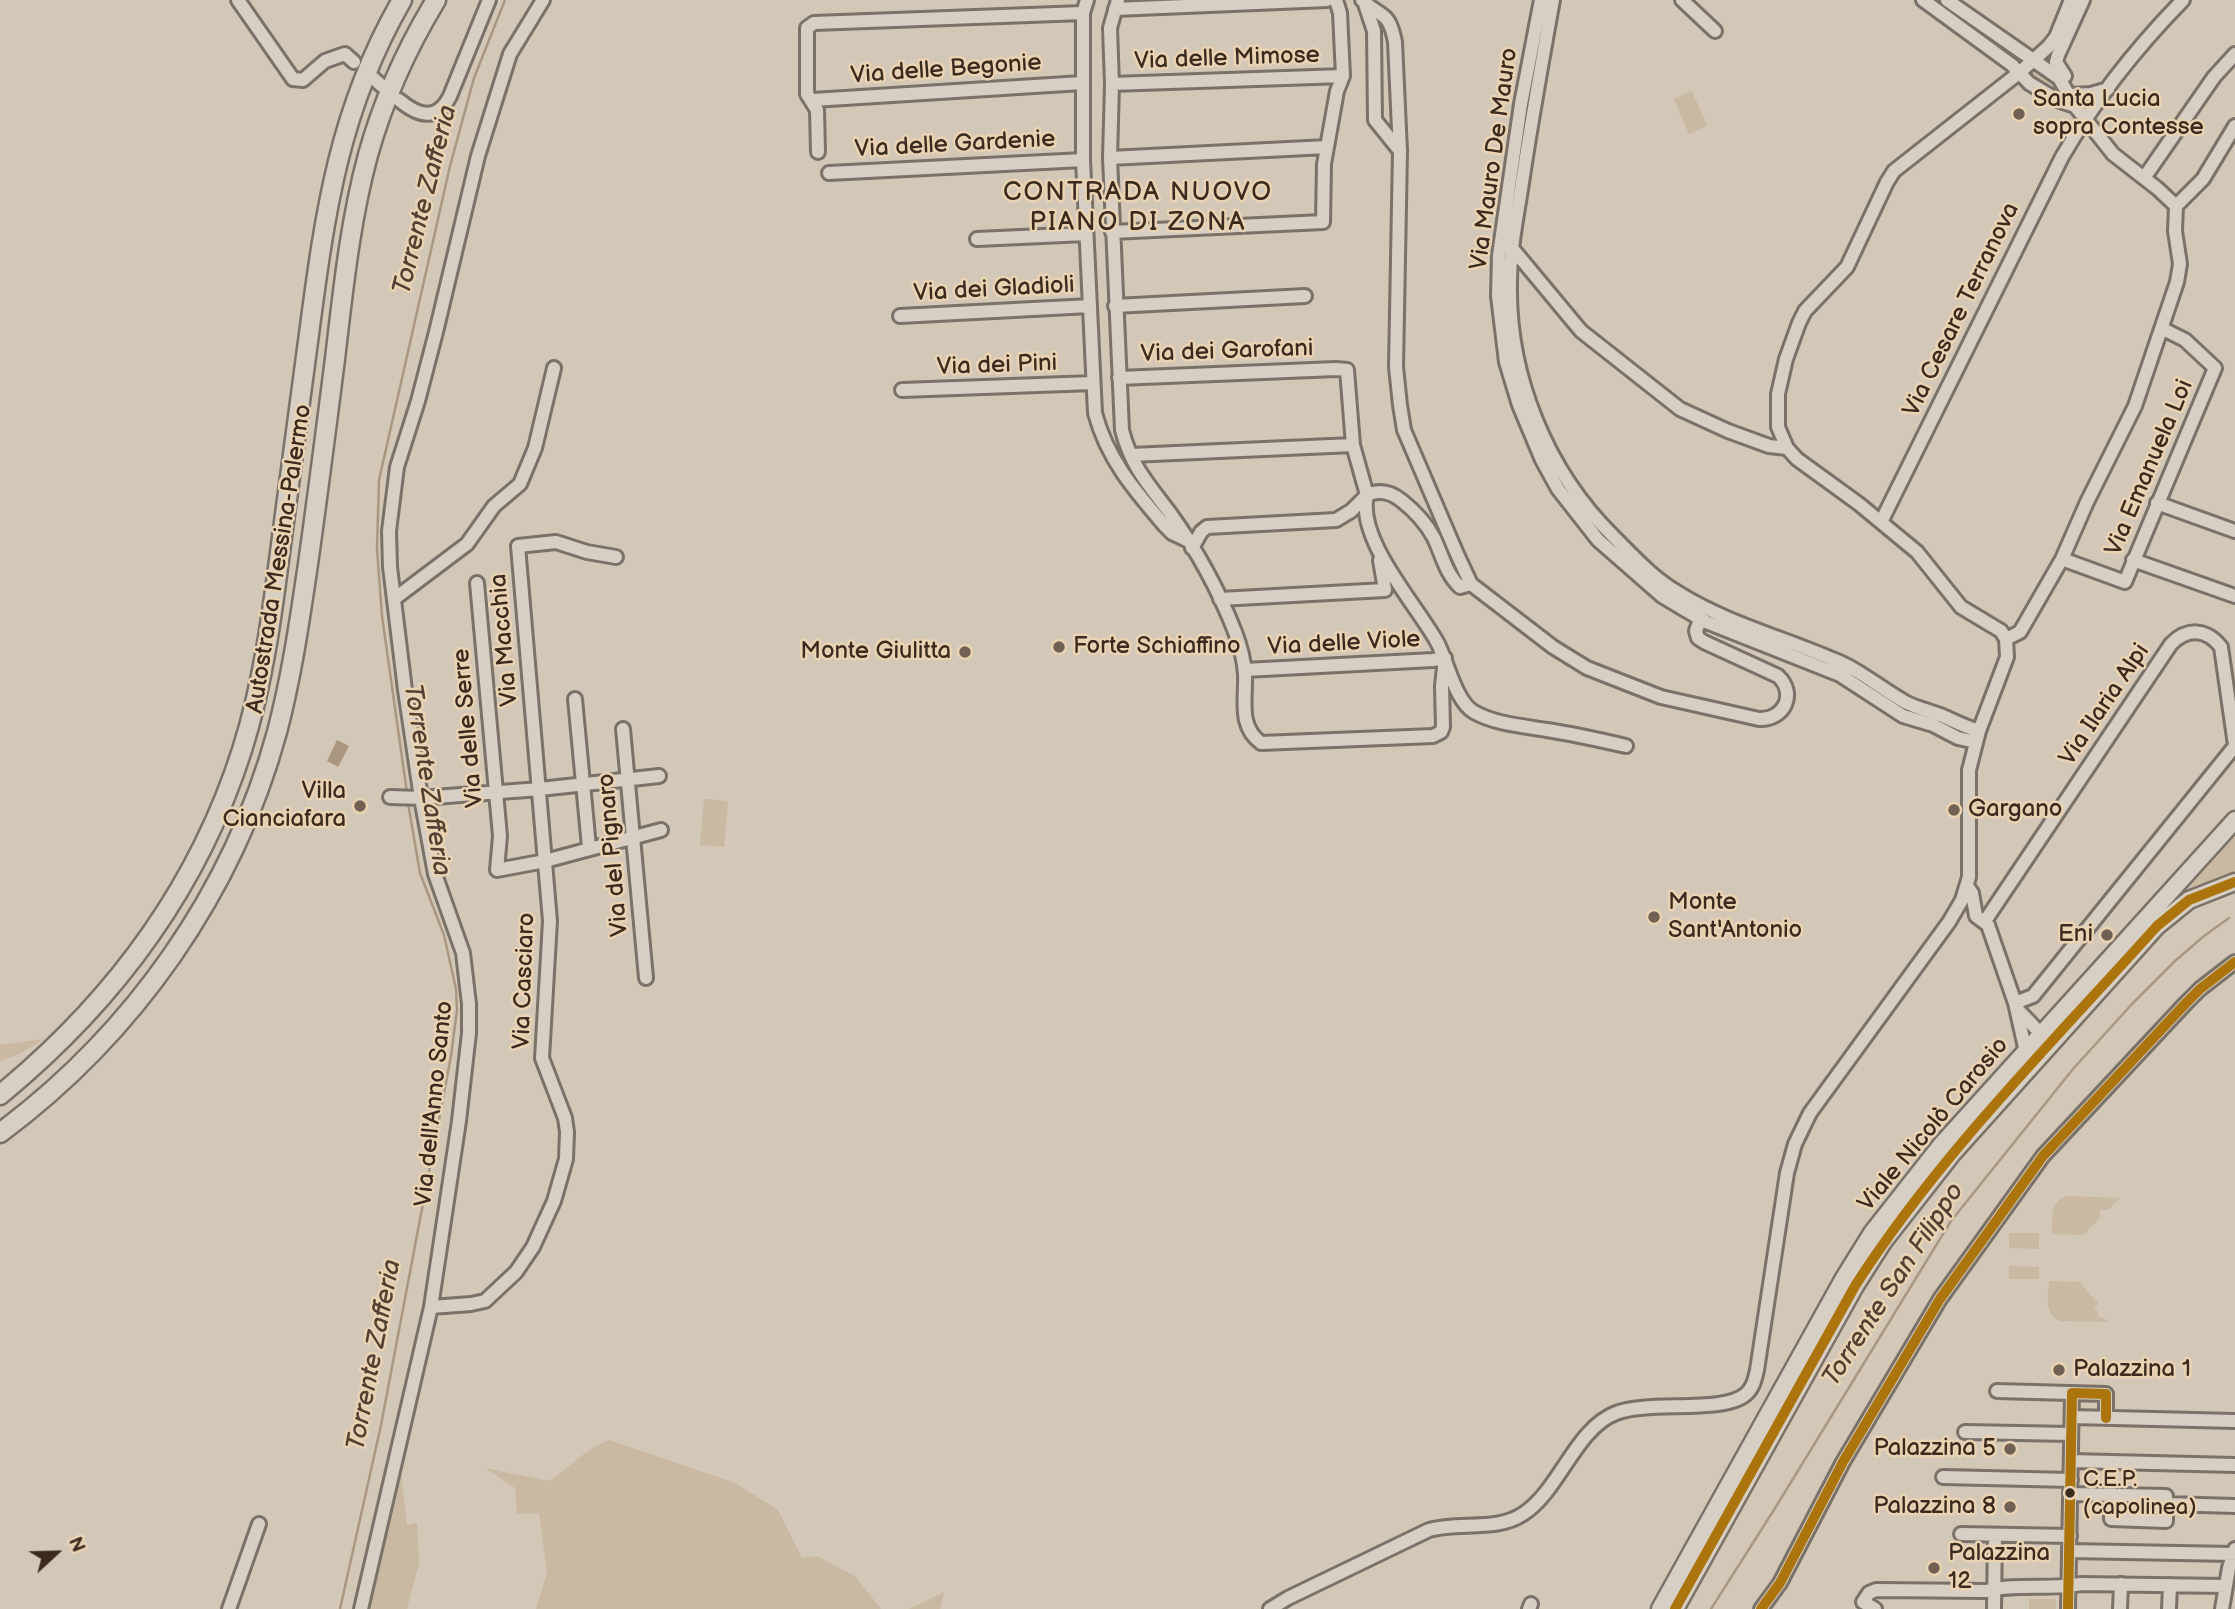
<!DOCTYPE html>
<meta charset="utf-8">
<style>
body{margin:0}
#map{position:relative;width:2235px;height:1609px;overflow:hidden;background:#d3c7b7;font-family:"Balsamiq Sans",sans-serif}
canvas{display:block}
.north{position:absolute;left:21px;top:1518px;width:70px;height:70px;-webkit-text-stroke:5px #ead3b3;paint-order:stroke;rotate:68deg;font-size:19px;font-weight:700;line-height:28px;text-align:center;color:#3b2a1e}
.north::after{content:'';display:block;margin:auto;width:24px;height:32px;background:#3b2a1e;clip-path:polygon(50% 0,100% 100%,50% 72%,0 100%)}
</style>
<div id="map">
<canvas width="2235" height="1609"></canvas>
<div class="north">N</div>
</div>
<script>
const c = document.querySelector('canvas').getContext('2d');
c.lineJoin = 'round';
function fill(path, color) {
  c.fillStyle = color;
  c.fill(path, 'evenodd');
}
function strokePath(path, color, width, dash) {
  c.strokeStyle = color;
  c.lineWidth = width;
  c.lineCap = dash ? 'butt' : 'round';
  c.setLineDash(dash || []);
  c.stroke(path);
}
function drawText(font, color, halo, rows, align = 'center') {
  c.font = font + ' "Balsamiq Sans",sans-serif';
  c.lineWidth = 5;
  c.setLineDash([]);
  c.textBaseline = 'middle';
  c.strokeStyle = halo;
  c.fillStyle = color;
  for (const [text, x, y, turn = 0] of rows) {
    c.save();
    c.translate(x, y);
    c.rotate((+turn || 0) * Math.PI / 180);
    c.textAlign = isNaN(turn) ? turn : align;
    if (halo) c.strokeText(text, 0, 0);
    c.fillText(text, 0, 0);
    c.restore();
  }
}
fill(new Path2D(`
 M2038 67 2059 88V91L2033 79 2030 71Z
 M1692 91 1707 126 1689 134 1674 99Z
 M704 799 728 801 724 847 700 845Z
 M2235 833V876L2202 886 2165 910 2163 908Z
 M45 1039 19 1054 0 1061V1045Z
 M2068 1196 2120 1198 2108 1210H2100V1218L2083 1235 2052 1234C2053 1218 2049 1201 2068 1196Z
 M2009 1233H2039V1249L2009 1248Z
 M2009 1266 2039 1267V1279H2009Z
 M2049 1281 2079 1282 2098 1303 2094 1307 2098 1312V1317L2103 1318 2108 1322 2060 1321C2044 1313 2048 1297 2049 1281Z
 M609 1440 735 1483 778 1510 802 1558 817 1556 856 1577 881 1609H536L547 1573 539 1513 517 1514 515 1488 485 1468 550 1481C569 1467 587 1448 609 1440Z
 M400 1465 407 1525 417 1523 419 1563 407 1609H369Z
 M944 1592 940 1609H909Z
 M2029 1599H2056V1609H2029Z`), '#c9b8a2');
fill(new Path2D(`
 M337 740 349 746 338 767 327 761Z`), '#aa9782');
strokePath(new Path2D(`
 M407 793 382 616 377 549 379 480 450 166 474 78 505 0
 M340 1609 381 1425 451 1056 457 1010 456 989 444 935 420 873 408 803
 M1711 1609 1777 1505 1951 1221 2073 1069 2132 1004 2175 961 2204 936 2229 918`), '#aa9782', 2.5);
const minor = new Path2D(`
 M238 0 293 79 303 80 325 61 345 54 354 62
 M1087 0 1083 13V160L1095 413C1107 459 1135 491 1165 526L1172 533 1187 540
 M1118 0 1110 28 1112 84 1110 158 1122 430C1131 466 1149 485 1170 513 1196 549 1219 591 1235 632 1240 645 1244 660 1245 674 1246 700 1238 726 1261 743L1433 736 1441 732 1443 727 1442 686 1445 658 1433 660 1245 670
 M1362 0C1381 18 1389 10 1395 42L1400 151 1396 367 1400 405 1404 430 1457 554 1471 584 1553 647 1587 668 1661 697 1759 719C1784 720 1797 694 1778 676L1704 642 1698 638 1696 631 1700 619
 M1541 0 1521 104 1499 255 1498 296 1506 362 1519 405 1542 460 1558 489 1598 540 1662 596 1682 608 1706 622 1840 675 1903 716 1933 725 1958 738 1976 742
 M1553 0C1542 61 1531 122 1522 183 1517 216 1510 249 1510 283 1508 376 1547 471 1613 536 1633 556 1653 578 1677 592 1724 622 1781 637 1832 659 1859 669 1880 688 1905 702 1918 709 1932 711 1945 717 1956 722 1966 727 1979 731
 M1682 0 1715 31
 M1923 0 2012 65 2029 83 2057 100 2075 106
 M1947 0 2059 78 2075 106 2113 154 2158 189 2176 206
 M1365 4 1374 31 1375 120 1400 151
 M1115 9 1327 0
 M2065 76 2056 62 2058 55 2083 0
 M373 78 382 86
 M1112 84 1343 76
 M2069 95 2091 94 2108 89
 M399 100C418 116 437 122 450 96L489 0
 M813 100 1082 83
 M818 152 817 110 807 94V28L814 23 1083 13
 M1110 158 1327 147
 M829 173 1083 160
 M2144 178 2214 77 2235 54
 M2176 206 2203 179 2235 126
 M1112 232 1323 222 1324 164 1337 91 1343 76 1340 13 1336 0
 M977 239 1086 234
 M1508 248H1512L1581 331 1680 409 1728 431 1769 446 1787 448
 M1115 306 1305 296
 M900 316 1090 306
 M1119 378 1336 369 1347 370 1353 445 1367 495 1351 511 1336 520 1207 527 1201 532 1192 548
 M902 390 1093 383
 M1131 455 1353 445
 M2157 503 2235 531
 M1881 522 2062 157C2095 100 2137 47 2183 0
 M2062 559 2125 582 2215 368 2185 340 2165 330
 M2133 560 2235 596
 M477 583 500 836 497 870 545 861 661 830
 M1471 584 1460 587C1446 574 1442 555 1434 538 1426 523 1416 512 1402 501 1391 492 1380 489 1367 495 1356 539 1416 604 1437 642 1447 660 1455 701 1474 712 1495 724 1523 726 1547 730 1573 734 1600 740 1626 746
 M394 599 467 544 494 506 520 484 535 448 554 368
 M1220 599 1385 590 1380 560
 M2006 639 2020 632 2062 559 2087 502 2135 406 2177 282 2180 264 2175 231 2176 206
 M575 699 589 847
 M623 729 646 978
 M390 797 421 798 540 789 659 776
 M1967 886 1972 893 1976 916 1988 925 2015 1003 2026 1052
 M1985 921 2171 644C2187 628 2206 628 2221 647L2235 745
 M2015 1003 2033 996 2235 746
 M2017 1009 2048 1041
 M431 1307 471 1304 485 1301 516 1272 533 1247 554 1201 566 1159 567 1132 565 1118 542 1058 550 921 518 546 556 542 587 552 616 557
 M1997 1391 2106 1394V1418
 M2072 1417 2235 1421
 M1965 1432 2071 1434
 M2071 1461 2235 1465
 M1943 1477 2071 1480
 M2070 1494 2166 1496V1504L2235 1506
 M2112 1495 2111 1519 2166 1521V1504
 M1961 1534 2070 1536
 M2069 1551 2233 1554
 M229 1609 259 1524
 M361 1609 431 1307 459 1121 469 1033V1004L463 953 435 874 421 798 405 690 390 567 389 531 397 467 418 401 436 332 478 156 510 54 543 0
 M1270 1609 1288 1598 1429 1530C1459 1521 1496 1532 1523 1514 1560 1490 1575 1429 1616 1413 1648 1400 1724 1414 1746 1394 1753 1388 1755 1379 1757 1370L1787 1173 1795 1144 1810 1113 1949 922 1962 900 1969 877V770L1979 731 2007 657 2006 639 2001 631 1961 607 1917 552 1859 504 1797 459 1787 448 1778 427V394L1786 359 1799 323 1805 311 1847 267 1887 182 1894 171 2020 72 2048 47 2056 37 2071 0
 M1529 1609 1531 1604
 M1761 1609 1780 1583 1843 1462 1940 1299 2043 1156 2186 1003 2200 989 2235 962
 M1875 1609 1863 1602 1869 1593 1876 1590 1986 1591C2017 1583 2050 1590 2081 1584L2226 1586
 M1994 1609 1995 1535
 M2068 1609 2072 1393
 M2120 1609 2121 1584
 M2169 1609 2170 1585
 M2222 1609 2229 1568 2235 1549`);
const major = new Path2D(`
 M1660 1609 1844 1278 1872 1233 1942 1144 2235 820
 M1675 1609 1855 1286 1883 1242 1952 1154 2157 926 2189 900 2235 882`);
const highway = new Path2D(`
 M0 1095C112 1003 198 888 242 750 264 681 273 608 282 537 291 469 300 402 309 334 325 212 339 109 402 0
 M0 1133C133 1034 233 893 277 732 291 679 299 625 307 571 317 501 326 430 335 359 343 291 350 221 368 155 383 101 407 48 436 0`);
strokePath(minor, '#7a7268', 18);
strokePath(major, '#7a7268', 21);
strokePath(highway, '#7a7268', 23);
strokePath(minor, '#d7cfc3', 12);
strokePath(major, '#d7cfc3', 16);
strokePath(highway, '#d7cfc3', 18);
strokePath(new Path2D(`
 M2072 1393 2106 1394V1418
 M1675 1609 1855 1286C1939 1155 2053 1042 2157 926L2189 900 2235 882
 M1761 1609 1780 1583 1843 1462 1940 1299 2043 1156 2186 1003 2200 989 2235 962
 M2068 1609 2072 1393`), '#ac740c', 10);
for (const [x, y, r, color] of [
 [2019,114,7,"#706154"],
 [1059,647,7,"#706154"],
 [965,652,7,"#706154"],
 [360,806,7,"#706154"],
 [1954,810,7,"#706154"],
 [1654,917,7,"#706154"],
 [2107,935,7,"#706154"],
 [2059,1370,7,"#706154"],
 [2010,1449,7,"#706154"],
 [2070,1493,6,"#3b2a1e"],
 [2010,1507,7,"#706154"],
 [1934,1568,7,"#706154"]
]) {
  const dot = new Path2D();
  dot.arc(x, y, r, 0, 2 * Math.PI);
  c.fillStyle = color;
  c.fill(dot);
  strokePath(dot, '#ead3b3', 2.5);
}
drawText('22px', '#3b2a1e', '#ead3b3', [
 ["C.E.P.",2083,1480],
 ["(capolinea)",2083,1508]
], 'left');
drawText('24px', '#3b2a1e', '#ead3b3', [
 ["Via delle Mimose",1227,59,-2],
 ["Via delle Begonie",946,70,-4],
 ["Via delle Gardenie",955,145,-3],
 ["Via Mauro De Mauro",1495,159,-82],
 ["Via dei Gladioli",994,290,-3],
 ["Via Cesare Terranova",1962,310,-64],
 ["Via dei Garofani",1227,352,-2],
 ["Via dei Pini",997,366,-2],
 ["Via Emanuela Loi",2150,468,-67],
 ["Autostrada Messina-Palermo",280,559,-81],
 ["Via Macchia",505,640,-95],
 ["Via delle Viole",1344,644,-3],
 ["Via Ilaria Alpi",2105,705,-56],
 ["Via delle Serre",469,728,-95],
 ["Via del Pignaro",614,855,-95],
 ["Via Casciaro",525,981,-88],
 ["Via dell'Anno Santo",435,1104,-84],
 ["Viale Nicolò Carosio",1934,1125,-50]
]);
drawText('24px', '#3b2a1e', '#ead3b3', [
 ["Santa Lucia",2033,100],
 ["sopra Contesse",2033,128],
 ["Forte Schiaffino",1073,647],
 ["Monte Giulitta",951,652,"right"],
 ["Villa",346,792,"right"],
 ["Cianciafara",346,820,"right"],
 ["Gargano",1968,810],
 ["Monte",1668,903],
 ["Sant'Antonio",1668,931],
 ["Eni",2093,935,"right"],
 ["Palazzina 1",2073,1370],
 ["Palazzina 5",1996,1449,"right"],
 ["Palazzina 8",1996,1507,"right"],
 ["Palazzina",1948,1554],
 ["12",1948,1582]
], 'left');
c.letterSpacing = '2px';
drawText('26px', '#3b2a1e', '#ead3b3', [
 ["CONTRADA NUOVO",1138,193],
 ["PIANO DI ZONA",1138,223]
]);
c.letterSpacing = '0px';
drawText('italic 26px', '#524032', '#ead3b3', [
 ["Torrente Zafferia",426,200,-76],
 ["Torrente Zafferia",426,780,81],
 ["Torrente San Filippo",1894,1285,-57],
 ["Torrente Zafferia",375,1355,-79]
]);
</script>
